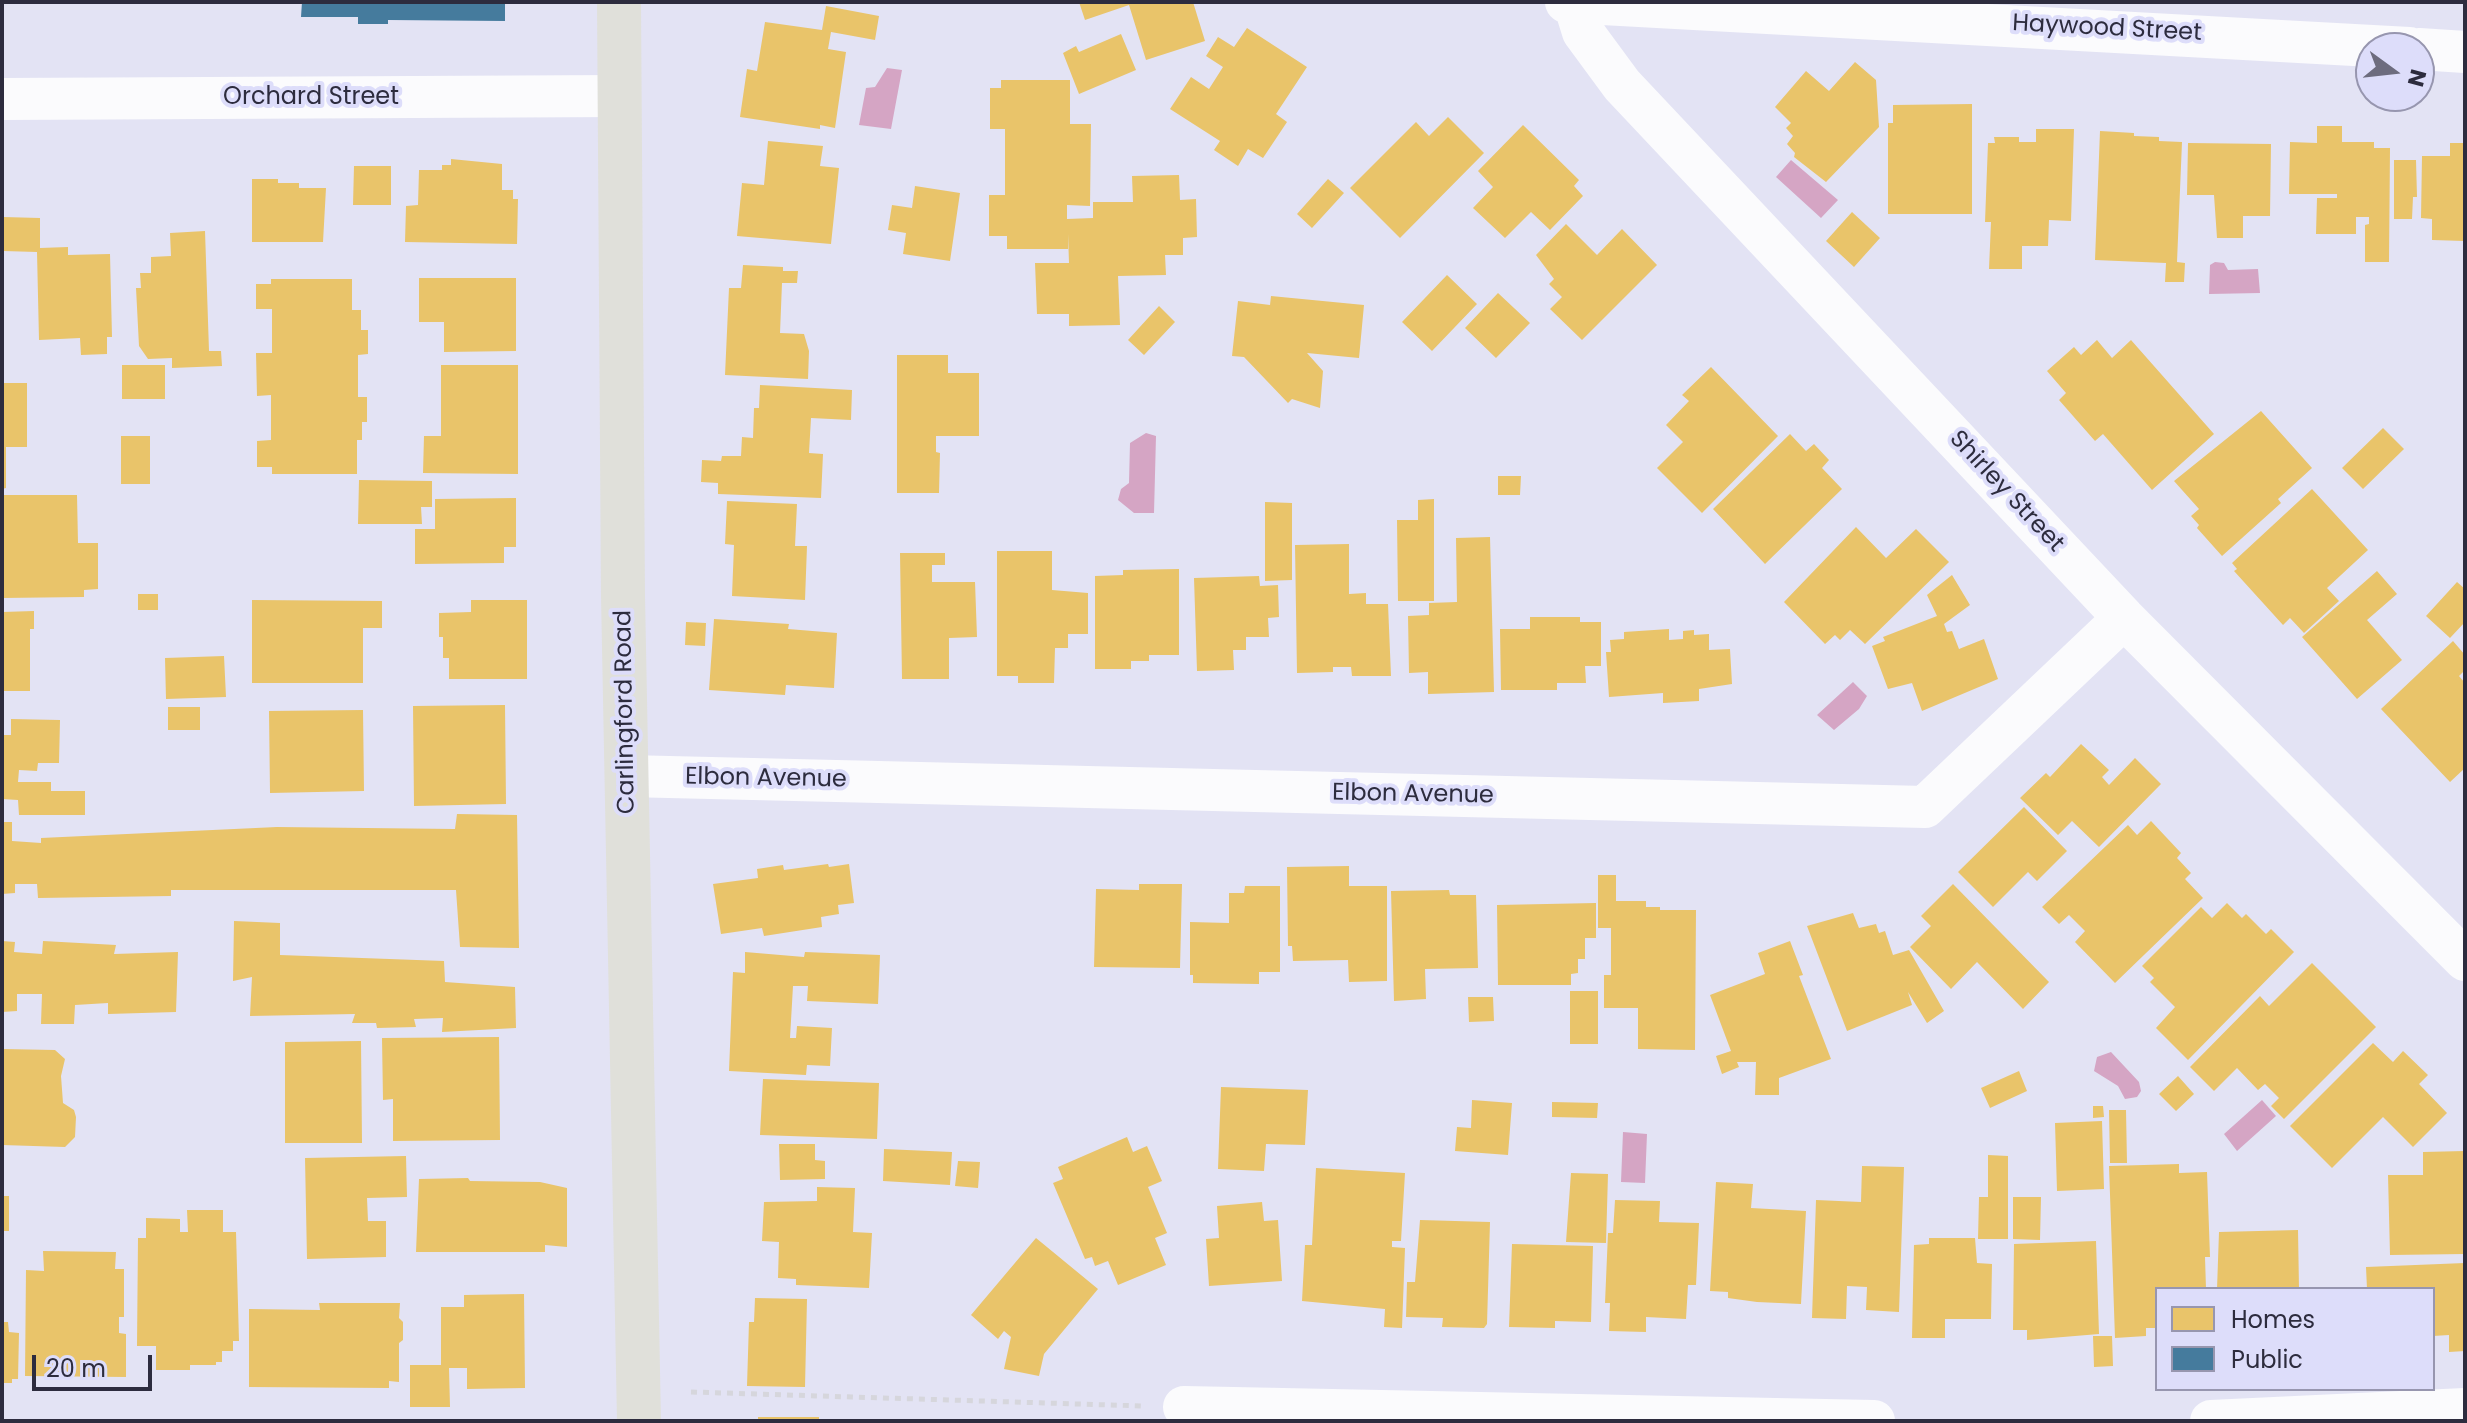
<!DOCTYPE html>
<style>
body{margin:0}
#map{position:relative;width:2467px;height:1423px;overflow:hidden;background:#e3e3f4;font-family:Poppins,sans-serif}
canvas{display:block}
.frame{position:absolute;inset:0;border:4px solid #2d2c3e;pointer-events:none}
.legend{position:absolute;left:2155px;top:1287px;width:280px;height:104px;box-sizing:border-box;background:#ddddfa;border:2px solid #9796af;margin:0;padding:10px 14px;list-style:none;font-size:24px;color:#2d2c3e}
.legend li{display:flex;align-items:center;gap:16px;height:40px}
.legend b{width:40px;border:2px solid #9796af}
.north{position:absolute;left:2355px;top:32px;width:80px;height:80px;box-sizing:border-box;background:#ddddfa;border:2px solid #9796af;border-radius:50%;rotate:105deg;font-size:22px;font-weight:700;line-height:32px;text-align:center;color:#2d2c3e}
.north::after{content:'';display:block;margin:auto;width:28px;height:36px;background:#6d6c7e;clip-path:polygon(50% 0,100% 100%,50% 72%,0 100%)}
.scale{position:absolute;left:32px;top:1355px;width:120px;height:36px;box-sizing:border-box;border:4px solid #2d2c3e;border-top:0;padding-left:10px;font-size:24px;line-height:28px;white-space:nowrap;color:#2d2c3e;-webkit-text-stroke:6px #ddddfa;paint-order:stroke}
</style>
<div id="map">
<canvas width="2467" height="1423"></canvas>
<div class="frame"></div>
<ul class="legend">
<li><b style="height:22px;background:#e9c46a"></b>Homes</li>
<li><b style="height:22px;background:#457b9d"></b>Public</li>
</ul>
<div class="north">N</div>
<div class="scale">20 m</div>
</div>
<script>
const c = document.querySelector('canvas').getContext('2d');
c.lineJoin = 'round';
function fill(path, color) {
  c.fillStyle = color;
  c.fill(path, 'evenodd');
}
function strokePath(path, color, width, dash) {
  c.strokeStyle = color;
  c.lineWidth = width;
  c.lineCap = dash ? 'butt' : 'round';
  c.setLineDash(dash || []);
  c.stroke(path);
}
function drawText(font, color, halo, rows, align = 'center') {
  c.font = font + ' Poppins,sans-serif';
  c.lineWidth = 8;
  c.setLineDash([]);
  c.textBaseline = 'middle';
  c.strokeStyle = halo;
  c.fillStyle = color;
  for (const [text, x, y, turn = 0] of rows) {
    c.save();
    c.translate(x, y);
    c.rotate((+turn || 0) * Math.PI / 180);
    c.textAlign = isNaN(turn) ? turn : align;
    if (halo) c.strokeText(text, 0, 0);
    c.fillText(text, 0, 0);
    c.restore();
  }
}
fill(new Path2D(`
 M887 68 902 70 891 129 859 125 866 88 875 87Z
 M1791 160 1838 200 1821 218 1776 177Z
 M2215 262 2224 263 2228 270 2258 269 2260 293 2209 294 2210 265Z
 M1146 433 1156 436 1154 513H1134L1118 500 1121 489 1129 483 1130 443Z
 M1853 682 1867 696 1859 709 1834 730 1817 715Z
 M2111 1052 2139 1082 2141 1091 2137 1097 2125 1099 2118 1086 2094 1071 2097 1057Z
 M2262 1100 2276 1116 2237 1151 2224 1134Z
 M1623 1132 1647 1134 1645 1183 1621 1182Z`), '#d5a5c4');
fill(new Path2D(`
 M1079 2H1193L1205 41 1146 60 1129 5 1085 20Z
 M826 6 879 16 875 40 831 32 828 49 846 52 835 128 820 125V129L740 117 747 69 757 71 765 22 822 30Z
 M1247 28 1307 67 1276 114 1287 122 1263 158 1248 149 1238 166 1214 150 1220 141 1170 109 1191 77 1209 89 1223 67 1206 56 1218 37 1234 47Z
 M1121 34 1136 70 1079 94 1063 53 1076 46 1079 52Z
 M1855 62 1876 80 1879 127 1826 182 1794 157 1795 153 1787 144 1793 136 1786 128 1791 123 1775 107 1806 71 1829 91Z
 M1001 80H1070V124H1091L1090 206 1067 205V219L1093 218V202H1133L1132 176 1179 175 1180 200 1196 199 1197 237 1183 238V255H1165L1166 275 1118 276 1120 325 1069 326V314H1037L1035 263H1069L1068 234V249H1007V236H989V195H1005V129H990V88H1001Z
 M1972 104V214H1888V123H1893V105Z
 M1448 117 1484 153 1400 238 1350 188 1416 122 1429 136Z
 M1523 125 1579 180 1574 186 1583 196 1550 230 1531 212 1505 238 1473 208 1493 187 1478 171Z
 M2317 126H2342V142H2374V148H2390L2389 262H2365V225L2369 224V217H2356V234H2316L2317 198H2337V194H2289L2290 142 2317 143Z
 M2036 129H2074L2071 221 2049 220 2048 246H2022V269H1989L1991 222H1985L1988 143H1995L1994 137H2019V142H2036Z
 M2100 131 2134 133V136L2159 137V141L2182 142 2177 262 2185 263 2184 282H2165L2166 263 2095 260Z
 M768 141 823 146 820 166 839 168 831 244 737 236 742 183 764 185Z
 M2188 143 2271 144 2270 216H2243V238H2217L2214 195H2187Z
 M2450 143H2465V241L2432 240V219L2421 218 2422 156H2450Z
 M451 159 502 164V190H513V199H518L517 244 405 242 406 206 418 205 419 170H442V165H451Z
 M2394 160H2416L2417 197H2413L2412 219H2394Z
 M354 166H391V205H353Z
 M252 179H278V183H299V188H326L323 242H252Z
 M1328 179 1344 193 1312 228 1297 214Z
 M915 186 960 193 950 261 903 254 906 233 888 230 892 205 912 208Z
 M1852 212 1880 238 1854 267 1826 241Z
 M3 217 40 218V248L68 247V255L110 254 112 337H107V354L81 355 80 338 39 340 37 252 3 251Z
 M1566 224 1597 255 1622 229 1657 265 1582 340 1550 309 1562 297 1549 284 1554 279 1536 255Z
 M205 231 209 351H221L222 366 172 368V358L148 359 139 346 136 288H141L140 273H151V257L171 256 170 233Z
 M743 265 783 267V271H798L797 283H782L780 333 804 334 809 351 808 379 725 375 729 288H741Z
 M1447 275 1477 304 1432 351 1402 322Z
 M419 278H516V351L444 352V322H419Z
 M271 279H352V310H361V330H368V354L358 355V397H367V422H362V440H357V474H272V467H257V441L271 440V395L257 396 256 353H272V309H256V284H271Z
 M1498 293 1530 323 1496 358 1465 328Z
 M1271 296 1364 305 1359 358 1307 353 1323 371 1320 408 1292 399 1288 403 1244 357 1232 356 1238 301 1270 305Z
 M1159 306 1175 322 1144 355 1128 340Z
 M2097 340 2112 358 2131 340 2214 434 2152 490 2103 434 2095 441 2059 400 2066 393 2047 371 2074 347 2081 355Z
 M897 355H948V373H979V436H936V452L940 453 939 493H897Z
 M122 365H165V399H122Z
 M441 365H518V474L423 473 424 436H441Z
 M1711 367 1778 436 1702 513 1657 468 1683 442 1666 425 1689 401 1682 395Z
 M2 383H27V447H6V488L2 489Z
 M760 385 852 390 851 420 811 418 809 453 823 454 821 498 718 494V483L701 482 702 460 721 461 722 456H741L742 437 753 438 754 408H759Z
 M2261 411 2312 468 2278 499 2281 503 2222 556 2197 528 2199 525 2191 516 2199 509 2174 481Z
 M2383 428 2404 449 2363 489 2342 468Z
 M1790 434 1806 451 1814 444 1829 460 1822 468 1842 489 1765 564 1713 509Z
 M121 436H150V484H121Z
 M1498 476H1521L1520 495H1498Z
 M359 480 432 481V507H421L422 524H358Z
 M2312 489 2368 550 2327 588 2339 601 2304 633 2290 618 2283 625 2234 571 2237 569 2232 563Z
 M2 495H77L78 543H98V589L84 590V597L2 598Z
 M516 498V547H504V563L415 564V529H435V499Z
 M1434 499V601H1398L1397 520H1418V500Z
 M727 501 797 504 795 546H807L805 600 732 596 734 545 725 544Z
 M1265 502 1292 503V580L1265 581Z
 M1856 527 1886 558 1916 529 1949 562 1865 644 1850 630 1840 640 1835 635 1825 644 1784 602Z
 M1490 537 1494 692 1428 694V672L1409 673 1408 616 1429 615V603L1457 602 1456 538Z
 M1349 544V594L1366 593V604H1388L1391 676H1352L1351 667H1333V672L1297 673 1295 545Z
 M997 551H1052V590L1088 593V634H1068V648H1055L1054 683H1018V676H997Z
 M900 553H945V565H932V582H975L977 637 949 638V679H902Z
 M1179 569V655H1149V661H1131V669H1095V576L1123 575V570Z
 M2377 571 2397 594 2367 620 2402 660 2357 699 2302 637Z
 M1952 575 1970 605 1944 624 1947 632 1952 631 1959 649 1984 639 1998 679 1922 711 1912 683 1888 689 1872 646 1885 641 1883 637 1937 616 1927 595Z
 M1259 576 1260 586 1278 585 1279 617 1268 618 1269 637H1246V650H1233L1234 670 1197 671 1194 578Z
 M2457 582 2465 589V622L2450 638 2426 616Z
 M138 594H158V610H138Z
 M252 600 382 601V628H363V683H252Z
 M471 600H527V679H449V658H443V637H439V613L471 612Z
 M34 611V629H30V691H2V612Z
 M1530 617H1580V622H1601V666H1585L1586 683H1557V690H1501L1500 629H1530Z
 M714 619 789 624 788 629 837 633 834 688 786 685 785 695 709 690Z
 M686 622 706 623 705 646 685 645Z
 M1669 629V640L1683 639V631L1694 630V635L1709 634V650L1730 649 1732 684 1699 689V701L1663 703V693L1609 697 1606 652H1611L1610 640 1624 639V632Z
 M2453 641 2465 655V670L2459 676 2465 683V768L2450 782 2381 709Z
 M224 656 226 697 166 699 165 658Z
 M505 705 506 804 414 806 413 706Z
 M168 707H200V730H168Z
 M363 710 364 791 270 793 269 711Z
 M11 719 60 720 59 763H38L37 771 19 770 18 782H51V791H85V815H19L18 800 2 799V735H11Z
 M2081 744 2109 770 2102 777 2109 785 2135 758 2161 784 2099 847 2072 821 2058 835 2020 798 2046 773 2050 777Z
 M2024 807 2067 851 2037 881 2028 872 1993 907 1958 872Z
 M457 814 517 815 519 948 460 947 456 890H171V896L38 898 37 884H15V893L2 894V822H12V841L41 843V838L277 827 455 829Z
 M2151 821 2181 853 2177 858 2191 873 2185 879 2203 898 2115 983 2075 942 2085 931 2069 915 2059 924 2042 907 2128 825 2137 835Z
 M828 864 829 867 849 864 854 903 838 905 839 914 821 917 822 927 764 936 762 928 721 934 713 884 758 878 757 869 783 865 784 870Z
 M1349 866V886H1387V981L1349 982 1348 960 1293 961 1292 946H1288L1287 867Z
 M1598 875H1616V901H1646V907H1660V910H1696L1695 1050 1638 1049V1008H1604V975H1611V928H1598Z
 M1139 884H1182L1180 968 1094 967 1096 889 1139 890Z
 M1953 884 2049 982 2023 1009 1977 962 1951 989 1910 947 1931 926 1921 916Z
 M1245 886H1280V972H1259V984L1193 983V975H1190V922L1229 923V893H1244Z
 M1449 890 1450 895H1476L1478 968 1425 969 1426 999 1394 1001 1391 891Z
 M1596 903V938H1585V959H1578V973L1571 974V985H1498L1497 905Z
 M2227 903 2242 918 2246 914 2266 934 2271 929 2294 952 2188 1060 2156 1028 2175 1007 2150 982 2154 978 2142 966 2201 907 2212 918Z
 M1853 913 1859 928 1876 924 1879 933 1885 931 1893 955 1909 950 1944 1011 1927 1023 1908 992 1912 1005 1847 1031 1807 926Z
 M234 921 280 923V955L444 961 445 982 515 987 516 1028 442 1032 443 1018 414 1019 416 1027 377 1028 376 1023H352L355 1014 250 1016 252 977 233 981Z
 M2 941 15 942 14 952 42 954 43 941 116 945 114 954 178 952 176 1012 108 1014V1003L75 1005 74 1024H41L42 994H17V1011L2 1012Z
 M1790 941 1803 975 1799 976 1831 1059 1779 1078V1095H1755L1756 1062H1737L1739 1067 1722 1074 1716 1056 1731 1051 1710 995 1765 974 1758 953Z
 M745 952 804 957 805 952 880 955 878 1004 807 1001 808 986H793L790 1038H796L797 1026 832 1028 830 1066 807 1065 806 1075 729 1071 733 972 745 973Z
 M2312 963 2376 1027 2284 1119 2271 1106 2279 1098 2265 1084 2258 1090 2237 1068 2214 1091 2190 1067 2260 996 2269 1006Z
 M1570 991H1598V1044H1570Z
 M1468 997H1493L1494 1021 1469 1022Z
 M499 1037 500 1140 393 1141V1099L383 1100 382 1038Z
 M361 1041 362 1143H285V1042Z
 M2373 1043 2393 1062 2403 1051 2428 1075 2419 1084 2447 1113 2413 1147 2383 1117 2332 1168 2290 1126Z
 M2 1049 55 1050 65 1059 61 1076 63 1103 74 1110 76 1117 75 1137 65 1147 2 1145Z
 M2019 1071 2027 1091 1990 1108 1981 1088Z
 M2178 1076 2194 1094 2176 1111 2159 1094Z
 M763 1079 879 1083 877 1139 760 1135Z
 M1221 1087 1308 1090 1305 1145 1266 1144 1264 1171 1218 1169Z
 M1472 1100 1512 1103 1508 1155 1455 1151 1457 1127 1471 1128Z
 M1552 1102 1598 1103 1597 1118 1552 1117Z
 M2093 1106H2103L2104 1117 2093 1118Z
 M2109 1110H2126L2127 1163H2110Z
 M2102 1121 2104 1189 2057 1191 2055 1123Z
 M1127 1137 1133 1152 1147 1146 1162 1181 1148 1187 1167 1233 1155 1238 1166 1265 1118 1285 1108 1261 1095 1266 1092 1257 1085 1259 1053 1183 1063 1179 1058 1167Z
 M779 1144H815V1160L825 1161V1179L780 1180Z
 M884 1149 952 1152 950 1185 883 1181Z
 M2465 1151V1254L2390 1255 2388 1175H2423V1152Z
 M1988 1155 2008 1156V1239H1978L1979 1197H1988Z
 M406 1156 407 1197 367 1198 368 1221H386V1257L307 1259 305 1158Z
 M958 1161 980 1162 978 1188 955 1186Z
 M2179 1164V1173L2207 1172 2210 1257H2205L2206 1289H2157V1328H2146V1336L2115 1338 2109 1166Z
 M1862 1166 1904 1167 1899 1312 1866 1310 1867 1287 1847 1286 1846 1319 1812 1318 1816 1200 1861 1202Z
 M1316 1168 1405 1173 1401 1241H1392V1247L1405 1248 1402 1328 1384 1327 1385 1309 1302 1301 1305 1245H1312Z
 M1571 1173 1608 1174 1606 1243 1566 1242Z
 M468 1178 470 1181 540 1182 567 1188V1247L545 1245V1252H416L419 1179Z
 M1716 1182 1753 1184 1751 1208 1806 1211 1801 1304 1757 1302 1728 1298V1292L1710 1291Z
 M817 1187 855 1188 853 1232 872 1233 869 1288 796 1285V1279L778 1278 779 1242 762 1241 764 1202 817 1201Z
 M2 1196H9V1231H2Z
 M2013 1197H2041L2040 1240 2013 1239Z
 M1615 1200 1660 1201 1659 1222 1699 1223 1696 1285H1688L1686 1319 1646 1317V1332L1609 1331 1610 1303H1605L1608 1233H1613Z
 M1262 1202 1264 1221 1278 1220 1282 1281 1209 1286 1206 1239 1219 1238 1217 1206Z
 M187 1210H223V1232H236L239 1341H233V1351H222V1362H216V1365H190V1370H156V1346H137L138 1238H146V1218L180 1219V1232H188Z
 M1420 1220 1490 1222 1487 1324 1484 1328 1442 1327 1443 1318 1406 1317 1407 1282H1415Z
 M2298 1230 2299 1289H2217L2219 1232Z
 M1036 1238 1098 1289 1044 1354 1039 1376 1004 1369 1011 1337 1004 1331 998 1339 971 1315Z
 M1929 1238H1975L1977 1263 1992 1264 1991 1319H1945V1338H1912L1914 1245 1929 1244Z
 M2096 1241 2099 1334 2027 1340V1330H2013L2014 1244Z
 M1512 1244 1593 1246 1591 1322 1555 1321V1328L1509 1327Z
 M43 1251 116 1252 115 1269H124V1317H119V1333L126 1334V1377L25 1376 26 1270 44 1271Z
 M2465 1263V1351L2449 1352V1335L2433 1336V1289H2367L2366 1267Z
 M524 1294 525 1388 467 1389V1368H449L450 1407H410V1365H441V1307H464V1295Z
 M755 1298 807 1299 805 1387 747 1386 749 1322H754Z
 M319 1303H400L399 1318 403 1322V1340L399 1343V1382L389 1381V1388L249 1387V1309L320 1310Z
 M2 1322H8L9 1332 19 1333 18 1379H12V1383H2Z
 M2093 1336H2112L2113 1366 2094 1367Z
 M758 1417H819V1421H758Z`), '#e9c46a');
fill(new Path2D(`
 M302 2H505V21L388 20V24H358V17H301Z`), '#457b9d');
strokePath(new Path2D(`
 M691 1392 1143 1406`), '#d6d6dc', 5, [6, 6]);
strokePath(new Path2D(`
 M1566 2 2409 48
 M1574 3 1583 32 1622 85 2124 618 2465 960
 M2419 49 2465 52
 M2 99 619 96
 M627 776 1925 807 2124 618
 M1184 1407 1874 1421
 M2211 1421 2465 1409`), '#fbfbfd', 42);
strokePath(new Path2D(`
 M619 2 623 596 639 1421`), '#e0e0da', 44);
drawText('24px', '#2d2c3e', '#ddddfa', [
 ["Haywood Street",2107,29,3],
 ["Orchard Street",311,98],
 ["Shirley Street",2006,492,47],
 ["Carlingford Road",626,712,-91],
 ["Elbon Avenue",766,779,1],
 ["Elbon Avenue",1413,795,1]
]);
</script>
